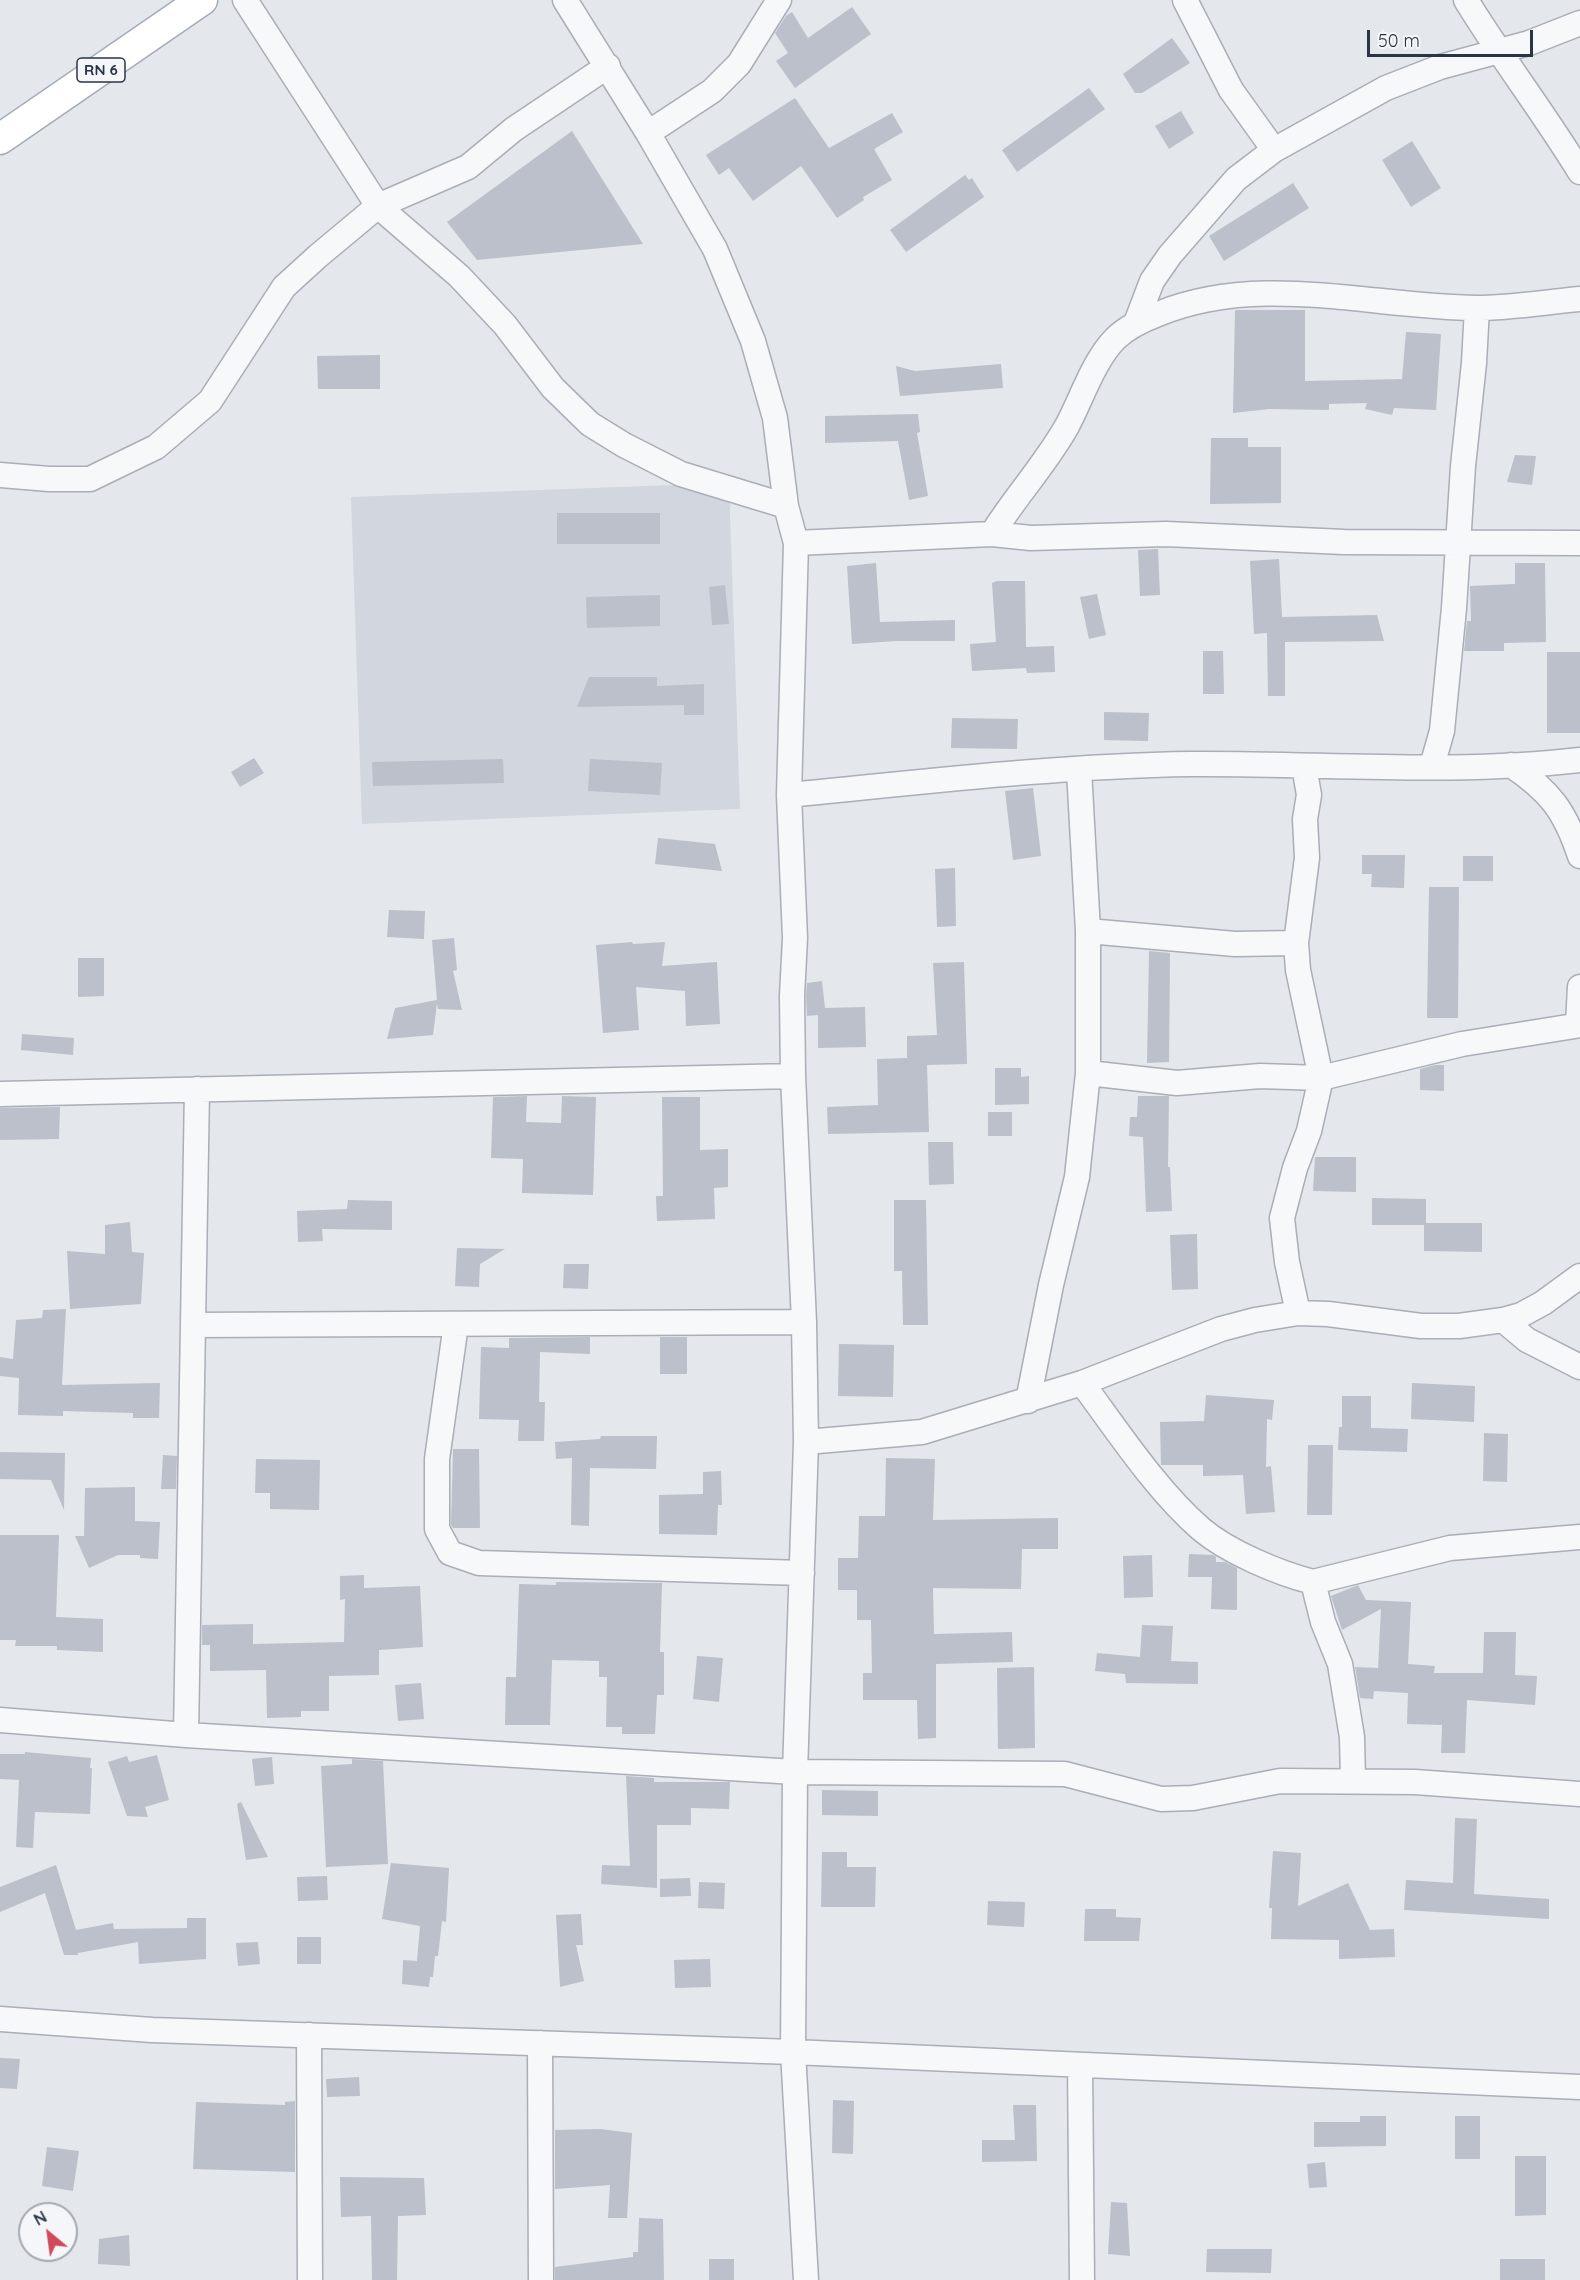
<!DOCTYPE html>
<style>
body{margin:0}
#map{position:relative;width:1580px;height:2280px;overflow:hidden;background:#e4e7ec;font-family:Quicksand,sans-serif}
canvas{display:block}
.north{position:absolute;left:18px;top:2202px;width:60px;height:60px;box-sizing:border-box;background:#f4f6f9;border:2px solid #a4a8b1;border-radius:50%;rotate:331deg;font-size:16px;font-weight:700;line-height:24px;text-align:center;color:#2b3445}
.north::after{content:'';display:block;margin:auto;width:21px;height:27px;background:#d1495b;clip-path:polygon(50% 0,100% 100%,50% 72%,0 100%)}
.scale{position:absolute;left:1367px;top:30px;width:166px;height:27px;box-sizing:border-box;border:3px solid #2b3445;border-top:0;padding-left:8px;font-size:18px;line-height:21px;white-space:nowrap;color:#2b3445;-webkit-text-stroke:4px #f4f6f9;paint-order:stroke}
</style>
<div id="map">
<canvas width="1580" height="2280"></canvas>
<div class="north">N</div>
<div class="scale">50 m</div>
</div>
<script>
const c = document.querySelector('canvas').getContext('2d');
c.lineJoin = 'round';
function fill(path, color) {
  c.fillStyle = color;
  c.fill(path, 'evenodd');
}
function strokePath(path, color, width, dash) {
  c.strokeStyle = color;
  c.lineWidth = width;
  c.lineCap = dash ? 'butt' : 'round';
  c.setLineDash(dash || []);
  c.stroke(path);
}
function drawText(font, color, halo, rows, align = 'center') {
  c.font = font + ' Quicksand,sans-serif';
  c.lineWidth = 5;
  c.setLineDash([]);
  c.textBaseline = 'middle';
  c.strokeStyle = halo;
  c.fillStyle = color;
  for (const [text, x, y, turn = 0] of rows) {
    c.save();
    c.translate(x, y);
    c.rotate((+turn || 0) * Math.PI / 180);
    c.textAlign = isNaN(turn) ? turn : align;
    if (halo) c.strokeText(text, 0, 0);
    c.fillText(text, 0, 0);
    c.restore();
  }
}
fill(new Path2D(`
 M729 483 740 809 362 824 351 497Z`), '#d2d6de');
fill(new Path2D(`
 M852 7 871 34 795 88 776 61 788 53 775 33 786 16 792 12 808 38Z
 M1172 38 1190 63 1142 93H1135L1123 74Z
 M1089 88 1105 109 1017 172 1002 150Z
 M795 98 829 148 892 113 903 132 874 149 892 180 863 197 864 200 837 218 801 166 753 201 729 168 719 175 706 155Z
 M1181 111 1194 133 1169 149 1155 126Z
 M572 131 643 244 477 260 447 222Z
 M1412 141 1441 188 1411 207 1382 160Z
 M965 175 969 180 972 178 984 197 906 252 890 230Z
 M1293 183 1309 208 1224 261 1209 236Z
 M1235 310H1305V381L1402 379 1406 332 1441 334 1436 410 1394 408 1392 415 1365 409 1367 403 1329 404V410L1269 409 1233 413Z
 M380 355V389H318L317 356Z
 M1001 364 1003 388 900 396 896 366 915 371Z
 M918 414 920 432 917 433 928 496 909 500 898 441 825 443V416Z
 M1211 438H1248V447H1281V503L1210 504Z
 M1515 455 1536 456 1532 485 1507 482Z
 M557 513H660V544H557Z
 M1158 549 1160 595 1140 596 1138 550Z
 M1279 559 1282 617 1377 615 1384 641 1285 642V696H1268L1267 633 1254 634 1250 561Z
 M876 563 880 622 955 620V641H896L852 644 847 566Z
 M1515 563H1545L1546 642 1504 643V651H1464L1467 621H1471L1470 586 1515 584Z
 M997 581H1025L1026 647 1054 646 1055 672 1027 673 1026 668 972 671 970 644 996 642 992 583Z
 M725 585 729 624 712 625 709 587Z
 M1097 594 1106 635 1089 639 1080 597Z
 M660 595V626L587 628 586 597Z
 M1203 651H1223L1224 694H1203Z
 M1547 652H1580V733H1547Z
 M589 677H657V686L704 684V715H684V705L577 707Z
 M1104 712 1149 713 1148 741 1104 740Z
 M952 718 1018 719 1017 749 951 748Z
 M254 758 264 773 240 787 231 772Z
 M503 759 504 783 373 786 372 762Z
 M590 759 662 763 660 795 588 791Z
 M1033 788 1041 856 1013 860 1005 791Z
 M658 838 715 844 722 871 655 864Z
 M1362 855H1405L1404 888 1371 887 1372 874H1362Z
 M1463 856H1493V881H1463Z
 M955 868 956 926 937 927 935 869Z
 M1429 887H1459L1458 1018H1427Z
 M389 910 425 911 424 939 387 937Z
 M454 938 457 970 453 971 462 1010 438 1009 437 1003 433 1035 387 1039 395 1008 437 1000 432 940Z
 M632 942 633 944 665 942 662 966 717 962 720 1024 686 1026 685 991 636 987 639 1030 603 1033 596 945Z
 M1149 951 1170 953 1169 1062 1147 1063Z
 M78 958H104V996L78 997Z
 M964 962 967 1064 927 1065 929 1132 828 1134 827 1107 878 1105 877 1059 907 1058V1036L937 1035 933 963Z
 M822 981 825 1008 865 1007 866 1047 818 1048V1015L807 1016 806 996 807 983Z
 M22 1034 74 1038 73 1055 21 1050Z
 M1435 1065H1444V1091L1420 1090V1069Z
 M995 1068H1021V1077L1029 1076V1104L995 1105Z
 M527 1096 526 1122 561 1123 562 1096 596 1097 593 1195 522 1193 523 1159 491 1158 493 1097Z
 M1138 1096H1169L1168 1167H1170L1172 1211 1146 1212 1143 1137 1129 1136 1130 1117H1137Z
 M662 1097H700V1150L728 1149V1187L714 1188 715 1219 657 1221 656 1196H663Z
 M60 1107 59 1139 0 1140V1108Z
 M988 1112H1012V1136H988Z
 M928 1142H953L954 1184 929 1185Z
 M1315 1157H1356V1192L1313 1191Z
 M1372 1198 1426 1199V1223H1482V1252L1424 1251V1225H1372Z
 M348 1200 392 1201V1230L322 1229 323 1241 298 1242 297 1211 347 1209Z
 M894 1200H926L928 1325H903L902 1271H894Z
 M130 1222 132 1252 144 1253 141 1304 70 1309 67 1251 105 1254V1225Z
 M1197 1234 1198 1289 1172 1290 1170 1235Z
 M457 1248 505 1249 480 1264 479 1287 455 1286Z
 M564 1264H589L588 1289 563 1288Z
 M66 1309 62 1385 160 1383 159 1418H133V1413L63 1411V1416L18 1415 19 1378 0 1376V1357L13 1359 16 1320 42 1318 43 1310Z
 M590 1337V1354L540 1352 539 1402H545L544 1441H518L519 1420 479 1419 481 1347 509 1348V1338Z
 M660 1337H687V1374H660Z
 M839 1344 894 1345 893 1397 838 1396Z
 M1412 1383 1475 1386 1474 1422 1411 1419Z
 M1206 1395 1274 1400 1272 1420 1267 1419 1266 1467 1271 1466 1275 1512 1246 1514 1243 1475 1203 1476V1465H1161L1160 1422 1204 1421Z
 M1342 1396H1371V1428L1408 1429 1407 1452 1338 1450 1339 1427H1342Z
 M1484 1433 1508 1434 1507 1482 1483 1481Z
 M601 1436H657L656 1469 590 1468 589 1526 571 1525 572 1458 556 1459 555 1442 600 1439Z
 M1308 1445H1333L1332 1515H1307Z
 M453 1449H479L480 1528H453L451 1525Z
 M0 1452 65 1453 64 1510 51 1480 0 1479Z
 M163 1455 177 1456 176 1489H161Z
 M886 1458 935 1459 933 1520 1058 1518V1549H1022L1021 1589 933 1588 934 1634 1012 1632 1013 1662 936 1664V1738L918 1739 917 1700H863V1673H872L871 1620H857V1590H838V1558H858L859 1516H885Z
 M256 1459 320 1460 319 1510 270 1509V1493H255Z
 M721 1471 722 1505H718L717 1535 659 1534V1495L703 1494V1472Z
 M135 1487V1521L160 1522 158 1559 140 1558V1555H118L89 1568 75 1536H84L85 1488Z
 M0 1535H59L56 1617 103 1619V1652L57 1650V1646H15L16 1640H0Z
 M1189 1554 1213 1555 1216 1557V1562H1225L1237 1568V1610L1211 1609 1212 1577H1188Z
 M1152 1555 1153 1597 1124 1598 1123 1556Z
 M364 1575V1588L420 1586 423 1647 379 1650V1675L329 1676V1711H301V1717L267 1718 266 1670 210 1671V1645H202V1625L253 1624V1644L344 1642 345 1599 340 1600V1576Z
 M556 1582 662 1583 660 1652H664V1695H657L655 1734H622V1727H606L607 1677H599V1661L552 1660 550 1725H505L506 1677H516L519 1584 556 1585Z
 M1358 1585 1366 1600 1411 1602 1408 1664 1435 1666 1434 1673H1483L1484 1632H1516L1515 1675 1537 1676 1535 1705 1467 1700 1465 1753H1441L1442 1725 1407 1724 1408 1693 1374 1691 1373 1699 1360 1698 1355 1667 1378 1668 1381 1609 1342 1630 1331 1596Z
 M1142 1625 1173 1626 1171 1661 1198 1662V1684L1126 1683 1125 1674 1095 1671 1097 1653 1140 1657Z
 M697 1656 723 1658 719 1702 693 1699Z
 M1034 1667 1035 1748 998 1749 997 1668Z
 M421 1683 424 1719 398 1721 395 1685Z
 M25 1752 91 1758 90 1768H92L90 1814 35 1812 33 1848 16 1847 19 1780 0 1779V1754H25Z
 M157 1755 169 1800 145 1807 148 1817 127 1816 108 1762 127 1756 129 1762Z
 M272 1757 274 1784 255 1786 252 1759Z
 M352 1759 383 1761 388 1864 326 1867 321 1766 352 1764Z
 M626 1776 654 1778V1782H730L729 1809 691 1808V1825H657V1888L601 1884 602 1865 630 1866Z
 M822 1790 878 1791V1816L822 1815Z
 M241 1802 268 1857 246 1860 237 1804Z
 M1455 1818 1477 1819 1474 1894 1549 1899V1919L1404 1910 1406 1880 1453 1883Z
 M1273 1851 1301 1853 1298 1906 1348 1883 1370 1930 1394 1929 1395 1957 1339 1959V1940L1271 1939 1272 1908H1269Z
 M822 1852H847V1867H876L875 1907H821Z
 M391 1863 449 1868 446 1922 442 1921 438 1956H435L433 1977H430L429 1987 402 1984 403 1960 417 1961 420 1926 382 1919Z
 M56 1865 76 1930 113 1923 114 1929 187 1928V1918H206V1959L139 1964 138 1942 78 1953V1955H64L45 1893 0 1912V1887Z
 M327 1876 328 1900 298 1901 297 1877Z
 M690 1878 691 1896 660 1897V1879Z
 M699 1882 725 1883 724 1909 698 1908Z
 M988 1901 1025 1902 1024 1927 987 1925Z
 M1085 1909H1116V1917L1141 1918 1139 1941H1084Z
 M581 1914 583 1945H576L584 1981 560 1987 556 1915Z
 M297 1937H321V1964H297Z
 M258 1942 260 1964 238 1966 236 1943Z
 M710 1959 711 1987 675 1988 674 1960Z
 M0 2058 20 2059 17 2089 0 2088Z
 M359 2077 360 2096 327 2097 326 2079Z
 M833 2100 854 2101 853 2154 832 2153Z
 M295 2101V2172L193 2169 196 2102 285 2105V2102Z
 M1013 2105H1036L1037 2161 982 2162V2140H1015Z
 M1360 2116H1386V2146L1314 2147V2122H1360Z
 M1455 2116H1480V2159H1455Z
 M600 2129 632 2133 627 2218H608L610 2185 555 2189V2130Z
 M47 2147 79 2151 73 2191 42 2186Z
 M1515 2156H1546V2215L1515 2216Z
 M1325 2162 1327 2187 1309 2188 1307 2164Z
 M340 2177 424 2178 426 2215 398 2216 397 2280H372L371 2216 341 2217Z
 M1111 2202 1127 2203 1130 2256 1108 2254Z
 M639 2218 663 2219 664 2280H555V2267L633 2257V2252H638Z
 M129 2235 130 2266 98 2264 99 2239Z
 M1207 2249H1272L1271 2273 1206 2272Z
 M709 2259H734V2280H709Z
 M1500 2259H1545V2280H1500Z`), '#bbc0ca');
const minor = new Path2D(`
 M245 0 378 206 459 276 505 325 553 388 590 424 624 445 681 474 786 506
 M565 0 648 133 715 249 753 341 775 418 786 506 796 543 789 795 795 938 792 996 793 1076 804 1322 806 1442 795 1772 793 2052 806 2280
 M1185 0 1231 90 1274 150
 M1466 0C1502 59 1544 113 1580 172
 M648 133 712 91 739 64 779 0
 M1136 323 1152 281 1170 255 1236 179 1274 150 1386 88 1440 67 1529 43 1580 23
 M0 475 49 479H90L156 447 210 401 284 287 318 256 378 206 468 167 514 129 608 66
 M992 534C1015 497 1045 465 1067 426 1081 400 1094 360 1115 339 1127 327 1142 320 1158 314 1259 272 1371 307 1476 308 1510 308 1546 302 1580 299
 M796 543 992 534 1031 538 1166 534 1344 542 1580 543
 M1511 765C1550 791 1565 811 1580 856
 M1432 766 1442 731 1454 608 1463 466 1474 363 1477 308
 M789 795C923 782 1057 766 1191 764 1321 763 1451 775 1580 760
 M1088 931 1235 944 1296 943
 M1578 1024 1580 987
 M1088 1073 1177 1083 1260 1076 1321 1078 1462 1044 1580 1025
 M0 1094 793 1076
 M1298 1313 1287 1262 1282 1218 1295 1168 1309 1131 1321 1078 1298 970 1296 943 1307 858 1305 819 1309 795 1304 766
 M1503 1320 1527 1340 1580 1367
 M456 1324 437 1459V1529L450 1553 479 1563 802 1573
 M193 1325 804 1322
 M1082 1383C1117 1430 1156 1490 1201 1529 1228 1552 1278 1573 1313 1582L1450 1548 1580 1537
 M1028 1401 1051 1285 1077 1177 1088 1073V931L1079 770
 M806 1442 922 1432 1082 1383 1221 1329 1255 1320 1298 1313 1328 1314 1421 1326H1459L1503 1320 1521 1315 1543 1303 1580 1276
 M1313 1582 1323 1622 1340 1664 1352 1737 1353 1781
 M0 1720 186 1735 795 1772 1065 1774 1161 1799 1193 1798 1280 1781 1415 1782 1580 1794
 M186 1735 197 1089
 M0 2019 152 2030 793 2052 1580 2087
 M309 2035 310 2280
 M540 2043 541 2280
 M1080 2065 1082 2280`);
const major = new Path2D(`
 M0 139 202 0`);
strokePath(minor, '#a9aeb7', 27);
strokePath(major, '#a3abb8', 33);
strokePath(minor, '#f7f8fa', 24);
strokePath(major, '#fff', 30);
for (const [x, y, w] of [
 [101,70,48]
]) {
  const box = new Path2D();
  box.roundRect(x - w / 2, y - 12, w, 24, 4.5);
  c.fillStyle = '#f4f6f9';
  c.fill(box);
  strokePath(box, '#2b3445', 1.5);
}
drawText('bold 15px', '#2b3445', null, [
 ["RN 6",101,70]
]);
</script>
